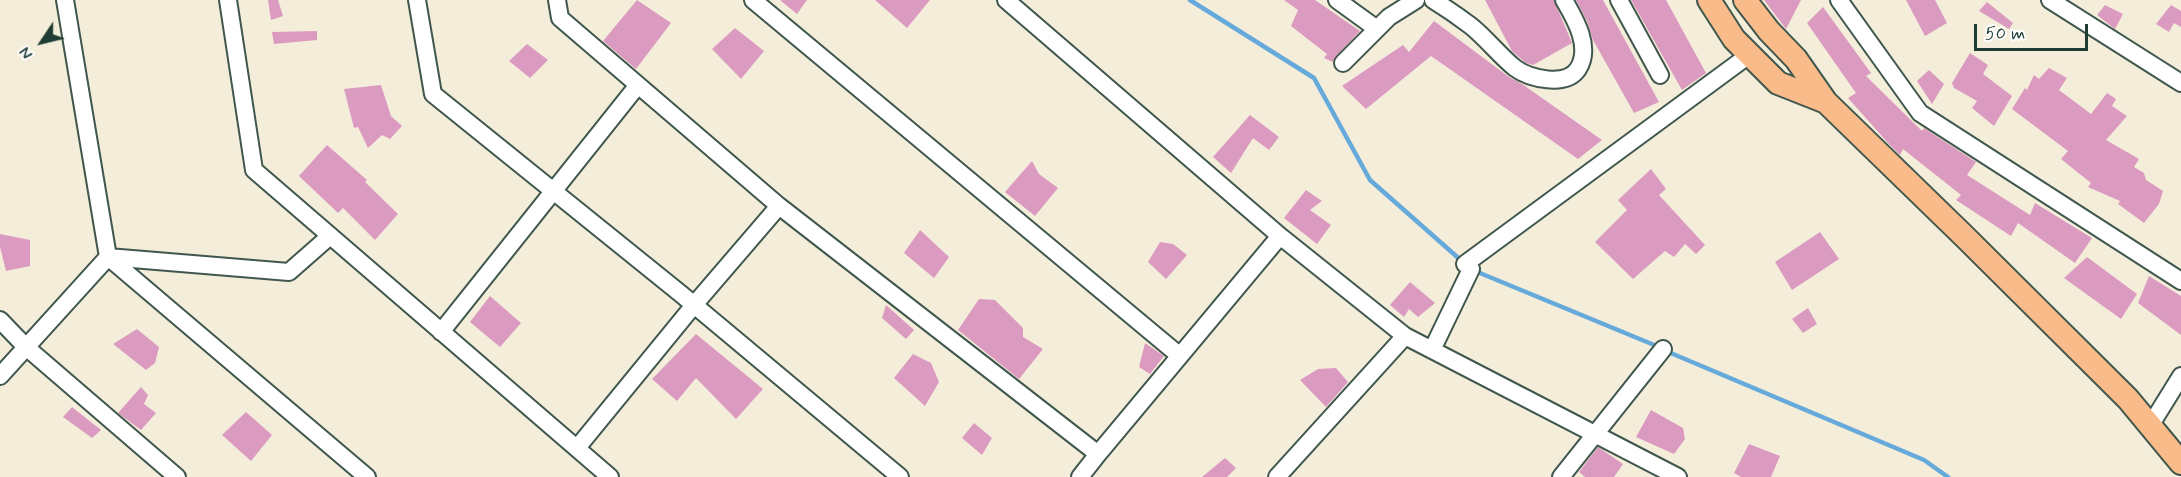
<!DOCTYPE html>
<style>
body{margin:0}
#map{position:relative;width:2181px;height:477px;overflow:hidden;background:#f4edda;font-family:Mynerve,sans-serif}
canvas{display:block}
.north{position:absolute;left:12px;top:12px;width:60px;height:60px;-webkit-text-stroke:4px #fff;paint-order:stroke;rotate:235deg;font-size:16px;font-weight:700;line-height:24px;text-align:center;color:#1f3d34}
.north::after{content:'';display:block;margin:auto;width:21px;height:27px;background:#1f3d34;clip-path:polygon(50% 0,100% 100%,50% 72%,0 100%)}
.scale{position:absolute;left:1974px;top:24px;width:114px;height:27px;box-sizing:border-box;border:3px solid #1f3d34;border-top:0;padding-left:8px;font-size:18px;line-height:21px;white-space:nowrap;color:#1f3d34;-webkit-text-stroke:4px #fff;paint-order:stroke}
</style>
<div id="map">
<canvas width="2181" height="477"></canvas>
<div class="north">N</div>
<div class="scale">50 m</div>
</div>
<script>
const c = document.querySelector('canvas').getContext('2d');
c.lineJoin = 'round';
function strokePath(path, color, width, dash) {
  c.strokeStyle = color;
  c.lineWidth = width;
  c.lineCap = dash ? 'butt' : 'round';
  c.setLineDash(dash || []);
  c.stroke(path);
}
function fill(path, color) {
  c.fillStyle = color;
  c.fill(path, 'evenodd');
}
strokePath(new Path2D(`
 M1190 0 1314 78 1370 180 1464 263
 M1475 271 1659 347
 M1666 351 1924 460 1948 477`), '#65aada', 4.5);
fill(new Path2D(`
 M268 0H278L283 16 271 20Z
 M637 0 671 23 636 69 603 41Z
 M780 0H807L797 14Z
 M875 0H930L907 28Z
 M1284 0H1315L1360 31 1336 56 1333 62 1324 58 1327 54 1291 26 1298 10Z
 M1485 0H1554L1572 43 1533 65 1526 63 1512 51Z
 M1576 0H1603L1659 102 1634 113 1593 40 1587 21Z
 M1631 0H1666L1706 73 1682 90Z
 M1764 0H1801L1786 29Z
 M1906 0H1935L1947 23 1925 36Z
 M1987 2 2013 23 2009 29 1979 11Z
 M2105 5 2123 14 2115 29 2097 15Z
 M2171 5 2181 11V27L2174 23 2169 32 2156 24Z
 M1823 7 1871 73 1866 76 1922 131 1924 128 1976 162 1967 175 2030 215 2035 203 2092 238 2075 263 2018 223 2011 236 1956 200 1961 195 1903 149 1900 155 1888 143 1848 98 1856 93 1807 23Z
 M1434 21 1509 77 1522 84 1602 140 1578 159 1431 56 1366 109 1342 86 1403 45 1409 52Z
 M735 28 764 51 741 79 712 49Z
 M317 31V40L274 44 272 32Z
 M527 44 548 60 530 78 509 61Z
 M1970 53 1988 65 1983 74 2012 96 1994 126 1972 108 1977 101 1954 88 1952 83Z
 M2049 68 2067 78 2059 90 2091 114 2107 93 2116 99 2112 106 2127 116 2106 140 2139 159 2134 167 2144 173 2146 180 2163 191 2159 204 2144 223 2118 204 2120 201 2088 187 2091 183 2061 159 2068 151 2012 109 2025 88 2027 90 2034 75 2039 79Z
 M1929 70 1944 84 1932 104 1917 81Z
 M381 85 391 116 402 126 390 139 382 135 368 148 358 127 354 128 344 89Z
 M1250 115 1279 137 1269 150 1253 138 1231 173 1213 157Z
 M327 145 367 180 365 182 398 214 375 240 343 208 338 213 299 176Z
 M1032 161 1039 174 1058 188 1035 216 1005 192Z
 M1651 169 1666 189 1659 195 1705 245 1696 254 1685 244 1674 257 1665 251 1633 279 1595 242 1627 210 1618 200Z
 M1306 190 1322 201 1310 210 1331 225 1317 244 1284 218Z
 M920 230 949 257 934 278 904 253Z
 M1820 232 1839 259 1792 290 1775 262Z
 M0 234 30 240V266L6 271 0 247Z
 M1160 242 1173 244 1187 255 1166 279 1148 262Z
 M2087 257 2137 294 2121 319 2064 278Z
 M2149 276 2181 296V335L2138 303Z
 M1410 282 1435 303 1418 317 1409 309 1404 317 1390 305Z
 M490 296 521 323 500 347 470 322Z
 M979 299 995 300 1023 328V337L1043 349 1019 379 958 330Z
 M886 305 914 330 906 339 882 318Z
 M1808 308 1817 324 1803 333 1792 319Z
 M137 329 159 347 155 363 146 370 113 344Z
 M696 334 763 389 736 419 696 378 677 401 652 379Z
 M1145 343 1164 356 1150 374 1139 367Z
 M913 354 931 363 939 382 925 406 894 378Z
 M1336 368 1348 382 1326 407 1300 380 1318 369Z
 M141 387 148 395 144 404 156 413 141 430 118 413Z
 M72 407 101 430 92 438 63 417Z
 M1651 410 1683 428 1685 439 1674 454 1636 437Z
 M246 412 272 435 251 461 222 435Z
 M974 423 992 438 982 455 962 438Z
 M1749 444 1780 456 1771 477H1741L1734 473Z
 M1598 447 1623 464 1614 477H1585L1579 472Z
 M1225 458 1236 468 1227 477H1202Z`), '#db9bc0');
const minor = new Path2D(`
 M65 0 108 257 367 477
 M228 0 254 170 610 477
 M417 0 433 94 681 294 900 477
 M557 0 560 18 779 206
 M753 0 1180 356
 M1006 0 1280 236
 M1337 0 1377 29
 M1433 0C1446 8 1459 17 1471 26 1487 39 1499 55 1515 68 1530 79 1566 87 1578 69 1592 47 1575 19 1564 0
 M1619 0 1660 75
 M1839 0 1920 113 2181 281
 M2050 0 2181 83
 M1343 63 1389 17 1416 0
 M1465 264 1749 55
 M0 320 26 347 177 477
 M441 332 638 85
 M1432 350 1471 269
 M0 376 108 257 289 272 330 236
 M2150 426 2181 376
 M577 448 694 305 779 206 1098 454 1080 477
 M1098 454 1280 236 1405 336 1678 477
 M1277 477 1405 336
 M1561 477 1663 349`);
const major = new Path2D(`
 M1709 0 1734 39 1778 83 1826 102
 M1745 0 1769 31 1796 59 1826 102 1965 237 2128 399 2181 463`);
strokePath(minor, '#3f574d', 20);
strokePath(major, '#3f574d', 26);
strokePath(minor, '#fff', 16);
strokePath(major, '#fabb8b', 22);
</script>
